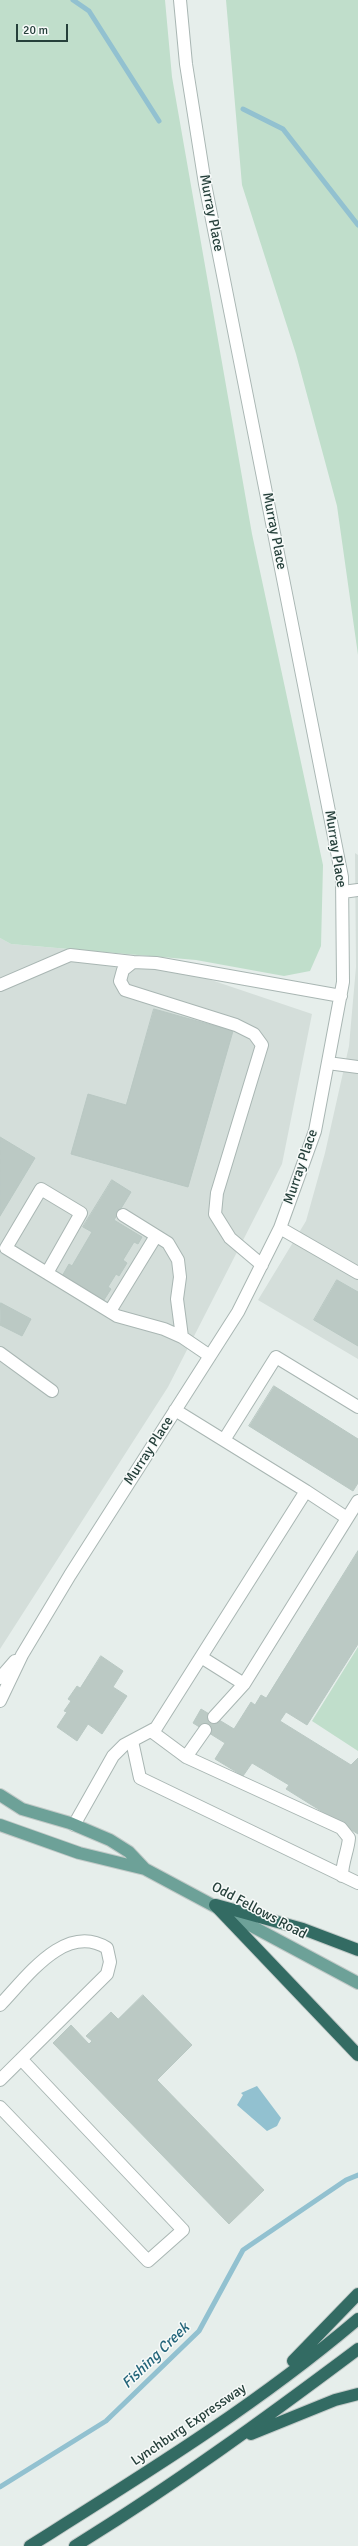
<!DOCTYPE html>
<style>
body{margin:0}
#map{position:relative;width:358px;height:2546px;overflow:hidden;background:#e6eeeb;font-family:Signika,sans-serif}
canvas{display:block}
.scale{position:absolute;left:16px;top:24px;width:52px;height:18px;box-sizing:border-box;border:2px solid #26403b;border-top:0;padding-left:5px;font-size:12px;line-height:14px;white-space:nowrap;color:#26403b;-webkit-text-stroke:3px #f7faf9;paint-order:stroke}
</style>
<div id="map">
<canvas width="358" height="2546"></canvas>
<div class="scale">20 m</div>
</div>
<script>
const c = document.querySelector('canvas').getContext('2d');
c.lineJoin = 'round';
function fill(path, color) {
  c.fillStyle = color;
  c.fill(path, 'evenodd');
}
function strokePath(path, color, width, dash) {
  c.strokeStyle = color;
  c.lineWidth = width;
  c.lineCap = dash ? 'butt' : 'round';
  c.setLineDash(dash || []);
  c.stroke(path);
}
function drawText(font, color, halo, rows, align = 'center') {
  c.font = font + ' Signika,sans-serif';
  c.lineWidth = 3;
  c.setLineDash([]);
  c.textBaseline = 'middle';
  c.strokeStyle = halo;
  c.fillStyle = color;
  for (const [text, x, y, turn = 0] of rows) {
    c.save();
    c.translate(x, y);
    c.rotate((+turn || 0) * Math.PI / 180);
    c.textAlign = isNaN(turn) ? turn : align;
    if (halo) c.strokeText(text, 0, 0);
    c.fillText(text, 0, 0);
    c.restore();
  }
}
fill(new Path2D(`
 M355 853 358 855V1359L258 1300 306 1221 325 1153 349 1046 356 967Z
 M0 938 11 944 137 955 312 1014 282 1164 168 1387 0 1649Z`), '#d4deda');
fill(new Path2D(`
 M0 0H165L172 77 252 534 323 865 321 946 310 971 284 976 196 960 11 944 0 938Z
 M226 0H358V655L337 506 296 354 242 185Z
 M358 1647V1751L312 1721Z`), '#c0decb');
fill(new Path2D(`
 M257 2086 281 2118 277 2126 267 2131 237 2105 243 2095 241 2093Z`), '#92c1d0');
strokePath(new Path2D(`
 M73 0 89 11 159 121
 M243 109 283 129 358 225
 M0 2487 106 2421 199 2331 243 2250 346 2180 358 2175`), '#92c1d0', 5);
const building = new Path2D(`
 M154 1009 233 1031 188 1187 71 1154 88 1094 126 1105Z
 M0 1137 35 1158 0 1216Z
 M112 1180 131 1192 114 1220 142 1237 138 1244 134 1242 123 1260 127 1263 119 1276 116 1274 108 1287 111 1289 102 1303 61 1278 69 1264 72 1266 92 1232 83 1227Z
 M337 1280 358 1292V1346L314 1320Z
 M1 1303 31 1319 22 1336 0 1325Z
 M274 1386 358 1439V1483L353 1491 249 1426Z
 M358 1551V1644L307 1725 286 1712 280 1721 351 1765 358 1758V1834L286 1789 289 1785 252 1763 243 1776 215 1759 225 1743 193 1723 201 1709 234 1729 251 1702 255 1705 261 1695 266 1698Z
 M101 1656 123 1671 113 1687 127 1696 102 1734 88 1724 77 1741 57 1727 67 1712 64 1711 71 1701 68 1699 77 1686 80 1688Z
 M143 1995 192 2045 157 2080 264 2190 229 2224 53 2043 71 2025 89 2044 92 2041 86 2036 111 2012 118 2019Z`);
fill(building, '#bbc9c4');
strokePath(building, '#b9c8c3', 1);
const minor = new Path2D(`
 M343 892 358 890
 M0 985 70 955 133 962
 M328 1063 358 1067
 M123 1215 168 1243 178 1260 180 1277 177 1299 182 1337
 M280 1228 358 1273
 M262 1265 230 1238 215 1214 217 1193 262 1045 254 1034 236 1025 125 990 120 981 123 970 133 962 156 963 341 996
 M47 1273 81 1213 41 1189 6 1248 117 1316 164 1329 182 1337 210 1356
 M110 1311 156 1236
 M0 1353 52 1391
 M224 1440 276 1357 358 1407
 M306 1491 347 1518
 M201 1657 244 1684
 M0 1678 15 1661
 M0 1701 22 1655 70 1575 238 1312 280 1228 315 1131 343 982 342 877 205 184 186 64 180 0
 M214 1717 244 1684 358 1501
 M151 1731 186 1757 341 1828 349 1838C348 1851 342 1862 342 1876
 M132 1741 140 1778 358 1883
 M186 1757 205 1730
 M74 1825 113 1756 124 1745 156 1728 306 1491 175 1410
 M0 2005C27 1977 65 1922 107 1948L110 1962 107 1974 0 2080
 M0 2107 148 2261 183 2230 21 2059`);
const major = new Path2D(`
 M0 1795 22 1809 70 1823 110 1840 129 1852 145 1869
 M0 1825 79 1853 145 1869 358 1983`);
const highway = new Path2D(`
 M215 1905 358 2055
 M216 1905 303 1929 358 1950
 M293 2361 358 2294
 M251 2434 335 2400 358 2394
 M30 2546C143 2475 257 2405 358 2319
 M75 2546C174 2485 266 2418 358 2349`);
strokePath(minor, '#a9b6b3', 14);
strokePath(major, '#c2cac8', 14);
strokePath(highway, '#c2cac8', 14);
strokePath(minor, '#fff', 12);
strokePath(major, '#6da198', 12);
strokePath(highway, '#336b63', 12);
drawText('14px', '#26403b', '#f7faf9', [
 ["Murray Place",211,213,79],
 ["Murray Place",274,531,79],
 ["Murray Place",335,849,81],
 ["Murray Place",301,1167,-71],
 ["Murray Place",149,1451,-57],
 ["Odd Fellows Road",259,1911,28],
 ["Lynchburg Expressway",189,2425,-34]
]);
drawText('italic 15px', '#226479', '#f7faf9', [
 ["Fishing Creek",156,2356,-44]
]);
</script>
